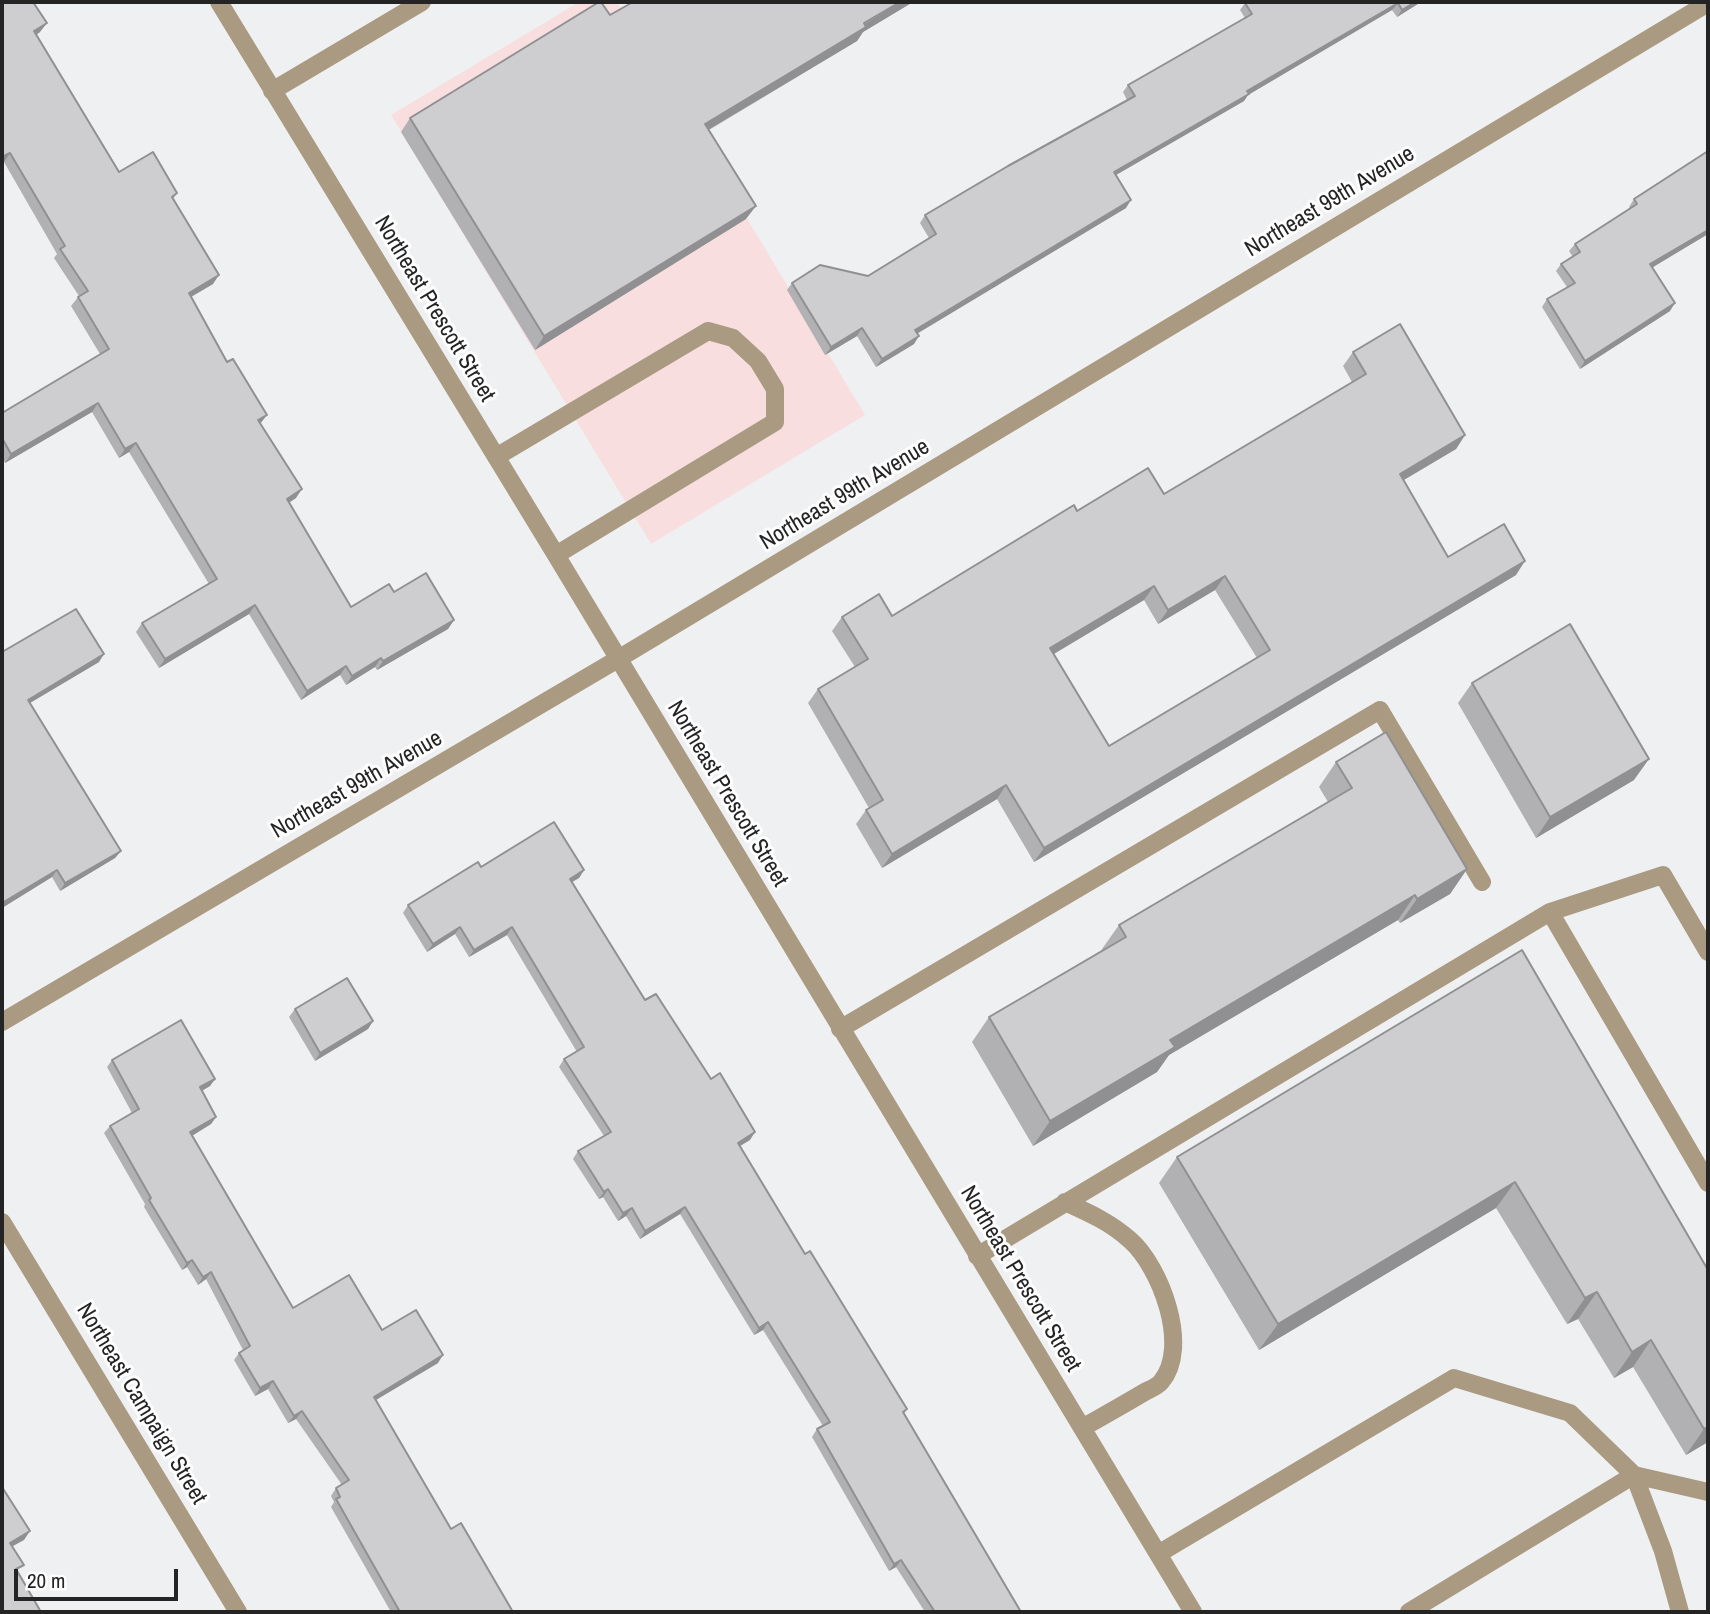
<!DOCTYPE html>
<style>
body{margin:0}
#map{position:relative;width:1710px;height:1614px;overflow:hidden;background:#eff0f1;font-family:"Archivo Narrow",sans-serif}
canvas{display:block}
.frame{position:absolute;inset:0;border:4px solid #242425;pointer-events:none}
.scale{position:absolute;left:14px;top:1569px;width:164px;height:32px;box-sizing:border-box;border:4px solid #242425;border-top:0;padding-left:9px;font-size:21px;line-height:24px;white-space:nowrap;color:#242425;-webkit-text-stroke:5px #fdfdfe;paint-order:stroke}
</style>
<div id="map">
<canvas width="1710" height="1614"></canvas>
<div class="frame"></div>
<div class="scale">20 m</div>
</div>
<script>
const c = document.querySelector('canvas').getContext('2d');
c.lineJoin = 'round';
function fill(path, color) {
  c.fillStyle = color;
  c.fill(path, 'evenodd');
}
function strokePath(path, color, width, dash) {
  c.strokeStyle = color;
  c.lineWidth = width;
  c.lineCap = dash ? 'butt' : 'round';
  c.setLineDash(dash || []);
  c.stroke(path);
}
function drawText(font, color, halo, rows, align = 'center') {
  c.font = font + ' "Archivo Narrow",sans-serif';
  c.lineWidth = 6;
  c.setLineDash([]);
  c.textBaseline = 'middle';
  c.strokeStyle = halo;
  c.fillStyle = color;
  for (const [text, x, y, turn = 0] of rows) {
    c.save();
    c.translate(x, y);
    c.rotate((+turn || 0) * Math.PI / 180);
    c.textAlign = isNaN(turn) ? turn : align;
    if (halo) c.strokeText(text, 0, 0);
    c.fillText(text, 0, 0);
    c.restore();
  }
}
fill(new Path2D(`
 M579 2H617L865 415 651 544 391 115Z`), '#f9dedf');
strokePath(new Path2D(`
 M219 2 556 555 1193 1612
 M272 91 422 2
 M496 457 708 331 733 338 758 361 775 389V422L556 555
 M1550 912 1663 875 1708 952
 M2 1022 618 659 1708 3
 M840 1029 1380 710 1482 882
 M1065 1202C1089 1213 1110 1222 1130 1240 1160 1266 1191 1347 1161 1382 1157 1387 1148 1390 1143 1393 1123 1405 1103 1416 1082 1428
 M2 1222 238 1612
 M977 1256 1550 912 1708 1183
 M1158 1554 1454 1378 1570 1413 1634 1475 1663 1551 1680 1612
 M1409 1612 1634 1475 1708 1492`), '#a99a81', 18);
fill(new Path2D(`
 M2 2 40 32 36 35 119 172 177 193 173 199 213 284 191 297 260 424 296 498 289 503 351 607 394 592 454 620 448 629 377 670 375 667 346 685 340 675 301 700 249 614 159 668 136 632 142 623 209 584 129 452 119 458 92 412 5 463 2 457V413L100 354 71 306 79 296 54 258 57 254 4 162Z
 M633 2H913L863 32 857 41 709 130 746 219 535 350 401 132 410 118 610 15Z
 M1421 2 1397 17 1392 10 1248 95 1244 101 1116 175 1126 208 917 333 914 344 876 367 857 336 825 355 787 290 792 283 868 276 929 238 920 223 925 215 1127 100 1123 92 1128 85 1245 18 1240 10 1245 3Z
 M1708 151V234L1652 267 1670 311 1580 369 1542 307 1547 299 1567 287 1556 271 1561 264 1573 257 1569 251 1575 244 1630 208 1629 207 1634 199Z
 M1353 352 1465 435 1456 449 1404 480 1448 557 1516 575 1034 862 997 799 882 868 856 824 866 810 869 808 808 703 818 689 855 667 832 631 842 617 892 616 1077 511 1164 494 1352 382 1343 366ZM1215 590 1257 658 1109 746 1054 654 1144 600 1158 624Z
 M2 652 99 662 30 703 121 851 115 858 60 891 52 877 2 908Z
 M1472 683 1634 780 1536 838 1458 703Z
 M1336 762 1467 869 1450 894 1400 923 1398 920 1169 1055 1157 1072 1033 1146 972 1042 989 1017 1102 950V949L1119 925 1328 802 1319 787Z
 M481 867 584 870 579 878 572 882 645 1000 750 1140 740 1146 805 1254 907 1409 904 1414 1021 1612H925L896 1567 889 1571 812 1437 817 1429 823 1426 763 1330 754 1335 680 1214 640 1239 626 1216 618 1221 603 1197 599 1199 573 1159 578 1151 604 1136 559 1067 564 1059 577 1052 507 935 469 957 455 934 427 952 403 913 408 905Z
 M1522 950 1708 1270V1442L1686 1455 1633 1367 1614 1378 1578 1319 1567 1324 1496 1208 1259 1350 1159 1183 1177 1157Z
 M295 1009 373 1021 368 1029 315 1061 289 1017Z
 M112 1060 215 1079 210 1086 202 1091 216 1117 211 1124 192 1136 293 1308 382 1330 438 1363 376 1400 451 1529 513 1612H391L331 1507 334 1502 331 1496 336 1488 342 1485 296 1419 288 1423 268 1389 255 1396 234 1360 239 1353 243 1350 206 1279 198 1285 187 1267 182 1270 144 1207 145 1204 104 1133 110 1126 132 1113 107 1067Z`), '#b1b1b3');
fill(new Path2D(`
 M900 2H913L863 32 857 41 696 137 705 124Z
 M1415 2H1421L1397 17 1402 10Z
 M1398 3 1392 10 1248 95 1244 101 1109 179 1114 172 1247 91Z
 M47 23 40 32 28 40 34 31Z
 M10 153 4 162 2 163V157Z
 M1131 200 1126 208 910 338 915 330Z
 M756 206 746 219 535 350 544 336Z
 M1708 230V234L1645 272 1650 264Z
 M219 275 213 284 182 302 189 293Z
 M1675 303 1670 311 1580 369 1585 361Z
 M862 328 857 336 825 355 831 347Z
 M919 336 914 344 876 367 882 359Z
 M98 403 92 412 5 463 11 454Z
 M267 415 260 424 258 420Z
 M1465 435 1456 449 1390 488 1400 474Z
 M136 443 129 452 119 458 125 449Z
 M302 489 296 498 280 508 287 499Z
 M1525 561 1516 575 1034 862 1044 848Z
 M1225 576 1215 590 1158 624 1168 610Z
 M1154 586 1144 600 1040 662 1050 648Z
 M255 605 249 614 159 668 165 659Z
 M454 620 448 629 377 670 383 661Z
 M104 654 99 662 23 707 28 700Z
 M381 658 375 667 346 685 352 676Z
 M346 666 340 675 301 700 307 691Z
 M1649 759 1634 780 1536 838 1550 817Z
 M1006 785 997 799 882 868 892 854Z
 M121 851 115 858 60 891 65 883Z
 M1467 869 1450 894 1400 923 1417 899Z
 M57 870 52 877 2 908V903Z
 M584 870 579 878 565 886 570 879Z
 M1415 895 1398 920 1169 1055 1157 1072 1033 1146 1050 1121 1170 1040Z
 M460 927 455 934 427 952 433 944Z
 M512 927 507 935 469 957 474 950Z
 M373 1021 368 1029 315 1061 320 1053Z
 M215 1079 210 1086 194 1095 200 1087Z
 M216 1117 211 1124 185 1140 190 1132Z
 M755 1132 750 1140 733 1150 738 1143Z
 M1515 1182 1496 1208 1259 1350 1278 1324Z
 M608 1189 603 1197 599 1199 604 1192Z
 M685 1207 680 1214 640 1239 645 1231Z
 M632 1208 626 1216 618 1221 623 1213Z
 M192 1260 187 1267 182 1270 187 1263Z
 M211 1272 206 1279 198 1285 203 1277Z
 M1597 1292 1578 1319 1567 1324 1585 1298Z
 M768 1322 763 1330 754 1335 759 1328Z
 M1651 1340 1633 1367 1614 1378 1632 1352Z
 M443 1355 438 1363 369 1404 374 1397Z
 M273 1381 268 1389 255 1396 260 1388Z
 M302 1411 296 1419 288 1423 294 1416Z
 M1708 1427V1442L1686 1455 1704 1429Z
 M30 1531 24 1540 4 1551 10 1543Z
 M901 1560 896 1567 889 1571 894 1564Z`), '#909092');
const building = new Path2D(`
 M2 2H33L47 23 34 31 119 172 153 152 177 193 172 197 219 275 189 293 227 362 233 359 267 415 258 420 302 489 287 499 351 607 389 584 394 592 426 573 454 620 383 661 381 658 352 676 346 666 307 691 255 605 165 659 142 623 217 579 136 443 125 449 98 403 11 454 2 438V413L109 349 78 297 88 291 60 249 65 246 10 153 2 157Z
 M599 2H601L610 15 633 2H900L864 23 866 27 705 124 756 206 544 336 410 118Z
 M1247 2H1415L1402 10 1398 3 1247 91 1249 94 1114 172 1131 200 915 330 919 336 882 359 862 328 831 347 792 283 820 265 868 276 936 234 925 215 1008 166 1135 96 1128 85 1252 14 1245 3Z
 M1708 151V230L1650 264 1675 303 1585 361 1547 299 1575 283 1561 264 1580 252 1575 244 1637 204 1634 199Z
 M1400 324 1465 435 1400 474 1448 557 1504 524 1525 561 1044 848 1006 785 892 854 866 810 883 800 818 689 868 659 842 617 879 594 892 616 1074 505 1077 511 1148 468 1164 494 1366 374 1353 352ZM1225 576 1270 650 1109 746 1050 648 1154 586 1168 610Z
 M76 609 104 654 28 700 121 851 65 883 57 870 2 903V652Z
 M1570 624 1649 759 1550 817 1472 683Z
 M1386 732 1467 869 1417 899 1415 895 1170 1040 1175 1047 1050 1121 989 1017 1126 937 1119 925 1352 788 1336 762Z
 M554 822 584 870 570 879 645 1000 656 994 711 1079 720 1073 755 1132 738 1143 805 1254 810 1251 907 1409 903 1412 1021 1612H935L901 1560 894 1564 817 1429 830 1422 768 1322 759 1328 685 1207 645 1231 632 1208 623 1213 608 1189 604 1192 578 1151 611 1132 564 1059 584 1047 512 927 474 950 460 927 433 944 408 905 478 862 481 867Z
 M1522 950 1708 1270V1427L1704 1429 1651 1340 1632 1352 1597 1292 1585 1298 1515 1182 1278 1324 1177 1157Z
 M347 978 373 1021 320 1053 295 1009Z
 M181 1020 215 1079 200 1087 216 1117 190 1132 293 1308 349 1275 382 1330 416 1310 443 1355 374 1397 451 1529 461 1523 513 1612H400L336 1499 340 1497 336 1488 349 1480 302 1411 294 1416 273 1381 260 1388 239 1353 250 1346 211 1272 203 1277 192 1260 187 1263 149 1200 151 1198 110 1126 139 1109 112 1060Z
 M2 1487 30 1531 10 1543 24 1565 16 1569 41 1612H2Z`);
fill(building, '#ceced0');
strokePath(building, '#909092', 2);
drawText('23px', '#242425', '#fdfdfe', [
 ["Northeast 99th Avenue",1330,202,-31],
 ["Northeast Prescott Street",434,309,59],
 ["Northeast 99th Avenue",845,495,-31],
 ["Northeast 99th Avenue",357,785,-30],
 ["Northeast Prescott Street",727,794,59],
 ["Northeast Prescott Street",1020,1279,59],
 ["Northeast Campaign Street",141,1404,59]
]);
</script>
